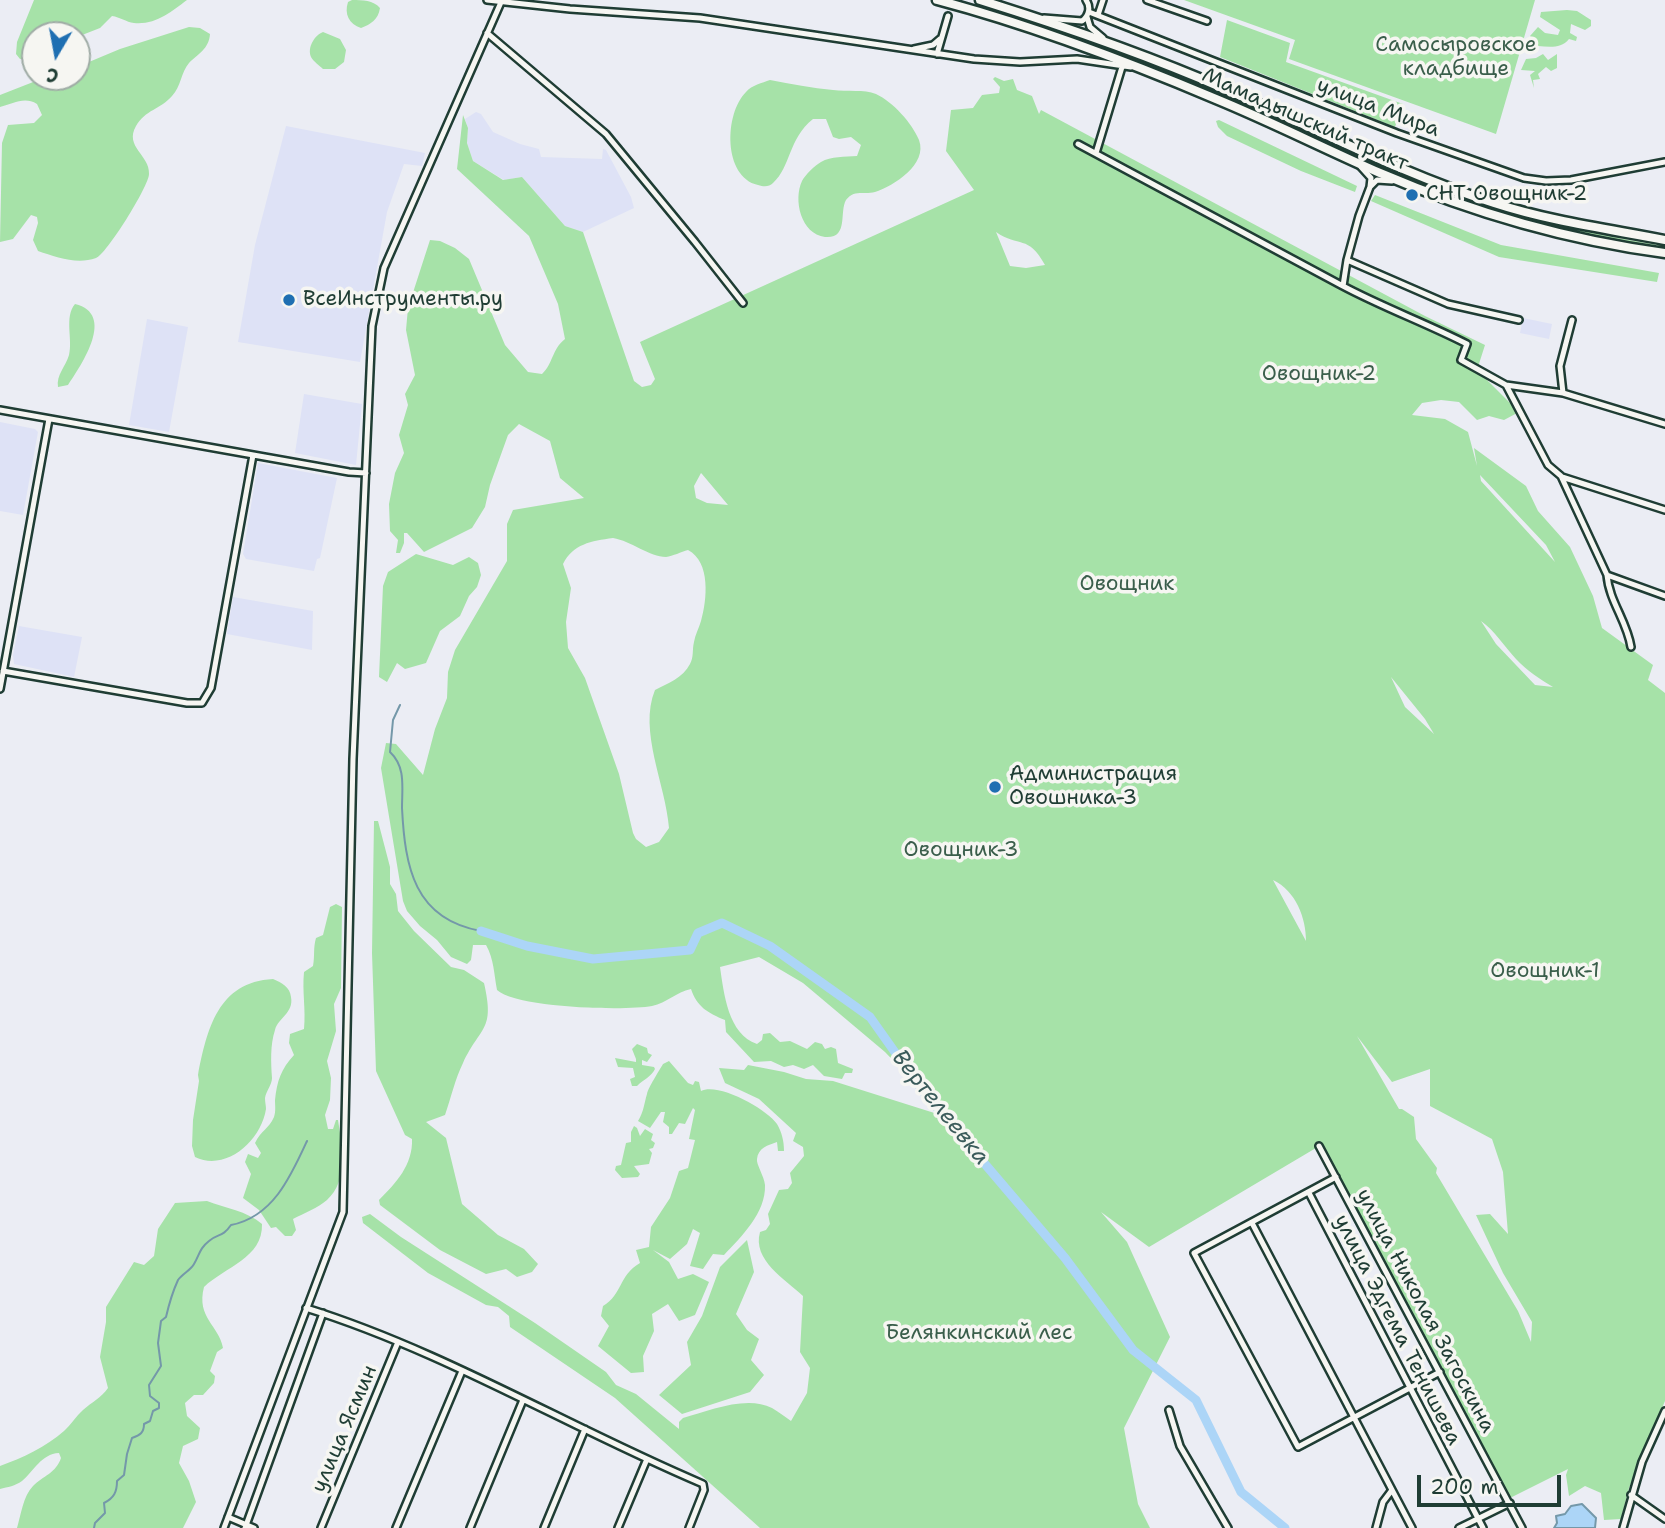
<!DOCTYPE html>
<meta charset="utf-8">
<style>
body{margin:0}
#map{position:relative;width:1665px;height:1528px;overflow:hidden;background:#ebedf4;font-family:"Shantell Sans",sans-serif}
canvas{display:block}
.north{position:absolute;left:21px;top:21px;width:70px;height:70px;box-sizing:border-box;background:#f6f6f2;border:2px solid #a0aca6;border-radius:50%;rotate:190deg;font-size:19px;font-weight:700;line-height:28px;text-align:center;color:#1f3d34}
.north::after{content:'';display:block;margin:auto;width:24px;height:32px;background:#1f6fb2;clip-path:polygon(50% 0,100% 100%,50% 72%,0 100%)}
.scale{position:absolute;left:1417px;top:1475px;width:144px;height:32px;box-sizing:border-box;border:4px solid #1f3d34;border-top:0;padding-left:9px;font-size:21px;line-height:24px;white-space:nowrap;color:#1f3d34;-webkit-text-stroke:5px #f6f6f2;paint-order:stroke}
</style>
<div id="map">
<canvas width="1665" height="1528"></canvas>
<div class="north">С</div>
<div class="scale">200 m</div>
</div>
<script>
const c = document.querySelector('canvas').getContext('2d');
c.lineJoin = 'round';
function fill(path, color) {
  c.fillStyle = color;
  c.fill(path, 'evenodd');
}
function strokePath(path, color, width, dash) {
  c.strokeStyle = color;
  c.lineWidth = width;
  c.lineCap = dash ? 'butt' : 'round';
  c.setLineDash(dash || []);
  c.stroke(path);
}
function drawText(font, color, halo, rows, align = 'center') {
  c.font = font + ' "Shantell Sans",sans-serif';
  c.lineWidth = 7;
  c.setLineDash([]);
  c.textBaseline = 'middle';
  c.strokeStyle = halo;
  c.fillStyle = color;
  for (const [text, x, y, turn = 0] of rows) {
    c.save();
    c.translate(x, y);
    c.rotate((+turn || 0) * Math.PI / 180);
    c.textAlign = isNaN(turn) ? turn : align;
    if (halo) c.strokeText(text, 0, 0);
    c.fillText(text, 0, 0);
    c.restore();
  }
}
fill(new Path2D(`
 M476 112 481 114 493 132 520 144 539 149 541 157 602 159 603 149 606 150 631 197 634 208 583 232 565 226 522 177 504 180 473 161 467 143 468 128 465 119Z
 M286 126 425 153 422 166 404 164 387 212 360 362 238 342 255 245Z
 M1523 318 1552 324 1549 339 1520 333Z
 M147 319 188 327 169 432 129 425Z
 M304 394 362 404 356 465 295 453Z
 M0 422 35 429 38 432 23 515 0 511Z
 M258 463 337 478 320 558 317 559 314 571 246 559 243 554Z
 M233 597 313 611 312 650 227 634Z
 M19 626 82 637 74 677 14 664 13 655Z`), '#dee2f6');
fill(new Path2D(`
 M34 0H187C171 12 156 25 134 23 126 22 120 17 112 16L100 28 77 37 35 35V60L20 59 16 54 17 42Z
 M352 0C363 0 373 0 380 8 378 20 371 24 361 28 349 24 344 14 348 2Z
 M944 0H952C1035 24 1117 50 1197 84 1275 116 1351 155 1430 186 1506 215 1585 233 1665 246V248C1597 237 1529 223 1464 201 1375 170 1292 125 1205 89 1120 54 1032 27 944 0Z
 M1184 0H1535L1496 134 1289 59 1295 40Z
 M1567 10 1577 11 1591 20V26L1585 30 1571 24 1570 33 1577 37 1576 41 1569 39C1561 49 1549 47 1538 46L1530 36 1538 27 1545 33 1558 35 1560 30 1540 17 1541 12Z
 M1227 20 1290 43 1286 62 1403 104 1395 127 1220 57Z
 M189 27 200 28 210 34C209 49 198 54 189 63 181 72 181 87 172 96 161 109 145 110 136 126 124 147 150 155 149 174 149 186 106 255 96 258 77 265 56 257 38 251L33 240 38 223 37 217 31 215 13 239 0 242 2 143 8 125 34 123 42 115 37 104C24 96 13 104 0 107V95L46 77H77V67L120 49Z
 M323 32 340 39 346 50 344 62 335 69H323C320 66 313 61 311 57 307 47 315 35 323 32Z
 M1543 54 1548 60 1557 54V68L1551 71 1546 67 1538 74 1540 79 1533 80 1534 88 1530 75 1535 71 1521 70 1526 59 1536 58Z
 M995 77 1004 81 1013 79 1017 90 1032 96 1039 114 1041 110 1425 316 1485 345 1477 370 1519 412 1504 420 1489 416 1477 420 1459 402 1441 400 1422 403 1412 415 1445 419 1468 432 1477 466 1474 448 1526 486 1538 511 1570 547 1593 596 1602 628 1653 665 1648 680 1665 693V1401L1629 1488 1621 1519 1604 1520 1601 1493 1585 1486 1569 1496 1566 1475 1568 1469 1510 1498 1321 1145 1149 1247 1101 1212 1127 1242 1170 1337 1124 1428 1138 1504 1150 1528H760L615 1398 510 1327 509 1316 498 1307 486 1305 428 1273 363 1223 362 1217 370 1214 401 1237 535 1323 606 1372 616 1385 636 1394 679 1429V1422L683 1418C709 1411 746 1395 772 1408 779 1412 785 1417 791 1421L807 1393 810 1368 800 1352 803 1296C785 1279 752 1260 760 1232L766 1230 770 1224 768 1214 779 1190 788 1189 792 1183 790 1173 804 1156 803 1147 793 1141 796 1133 759 1099 725 1083 719 1068 744 1070 748 1065 784 1072 806 1079 833 1081 947 1117 885 1052 803 983 759 957 720 967C724 994 728 1034 757 1044L762 1040 763 1034 770 1033 780 1042 790 1041 807 1049 815 1042 822 1044 825 1049 831 1047 836 1049 838 1063 853 1069 852 1073H845L842 1079 824 1076 813 1065 804 1069 793 1065 784 1067 771 1061 754 1062 726 1032 725 1020C708 1013 697 1007 691 989 676 992 667 1003 652 1006 625 1011 516 1008 497 990 494 974 494 959 486 945H473L471 960 467 964 451 957 437 940 420 926 407 911 403 901 381 768 386 743 396 744 423 775 435 729 447 698 448 672 455 650 507 561V524L513 510 584 498 560 478 550 441 519 424 508 435 490 485 485 507 472 528 424 552 407 533H404V543L400 553H396L398 540 390 531 389 504 395 473 404 453 399 435 408 405 405 394 415 375 406 330 408 308 430 240 440 241 455 248 469 259 505 345 528 372 542 374C553 364 552 349 565 339L558 304 529 236 457 169 463 115 468 128 467 143 473 161 503 180 522 177 565 226 583 232 634 381 642 387 651 385 655 379 640 342 974 190 946 151 951 110 973 108 982 95 999 93 1000 87 993 79ZM996 232C1019 248 1028 234 1045 265L1026 268 1010 266ZM701 473 702 474 728 505 707 503 696 498 694 486ZM1480 475 1546 545 1555 562 1481 481ZM613 538C631 541 650 557 666 557 673 556 681 552 688 550 711 562 707 600 701 621 699 628 695 635 694 642 692 650 694 657 690 664 683 678 668 683 655 690 638 731 666 785 669 828L659 842 646 847 636 839 633 833 619 774 585 678 568 648 566 622 571 588 563 564C573 544 591 541 613 538ZM1481 621C1495 631 1504 646 1516 659 1527 671 1540 679 1553 687L1535 685 1496 644ZM1391 677 1425 719 1434 734 1405 707ZM1273 880C1296 891 1306 918 1306 941ZM1357 1036 1392 1082 1430 1069V1106L1492 1139 1503 1172 1508 1234 1490 1214 1476 1215 1503 1273 1532 1322 1531 1342 1518 1311 1436 1173 1437 1168 1416 1139 1414 1117 1402 1109H1399Z
 M770 80C791 84 812 88 833 90 847 92 864 89 876 94 893 102 912 123 919 140 928 164 894 186 875 192 864 195 854 189 846 200 839 212 849 239 825 237 801 234 793 200 802 181 806 174 814 166 821 162 831 156 845 157 857 156L861 145 851 137 839 139 833 137 826 119H813C788 139 791 167 773 183 769 187 764 187 758 185 723 177 724 114 746 92 752 85 762 83 770 80Z
 M1219 120 1357 186 1355 192 1301 171 1227 136 1218 127 1216 121Z
 M1375 195 1501 245 1659 273 1657 282 1499 257 1371 201Z
 M75 304C116 314 82 364 68 385L58 387C56 375 66 366 69 355 73 339 64 317 75 304Z
 M416 554 453 565 469 557 478 563 481 575 477 587 469 596 460 616 440 631 426 663 405 669 397 663 387 682 379 677 383 586 388 572Z
 M374 821H378L390 867V884L396 894 398 911 414 931 451 967 464 970 484 983C495 1031 481 1025 463 1063 455 1079 451 1098 445 1115L426 1122 446 1138 462 1204 498 1235 524 1249 538 1264 532 1272 517 1277 506 1269 486 1274 440 1250 380 1205 379 1200C396 1183 413 1165 412 1139L405 1135 376 1071 372 953Z
 M336 904 342 907 341 988 334 1004 336 1031 327 1061 331 1078 330 1100 325 1115 328 1129H333L336 1120H338C342 1146 349 1180 327 1200 318 1208 304 1213 293 1219L296 1230 292 1236H285L276 1227 271 1228 259 1210 243 1198 251 1174 245 1162 248 1154 258 1158 261 1153 255 1143C261 1130 269 1129 274 1117 276 1111 275 1106 275 1100 277 1081 281 1069 294 1055L289 1043 290 1034 304 1029C306 1009 302 992 304 972L313 966C315 956 313 948 316 938L323 935 330 907Z
 M273 979C282 983 290 987 291 997 294 1013 278 1018 275 1030 270 1045 271 1063 272 1078 272 1085 266 1091 265 1098 265 1102 266 1106 266 1109 261 1141 226 1172 195 1157L192 1146 193 1120 199 1081 198 1075C207 1029 218 982 273 979Z
 M637 1044 647 1048 648 1053 652 1055 647 1062 642 1060V1065L654 1067 655 1069C651 1077 644 1079 637 1086H632L630 1079 635 1077 633 1068 618 1067 615 1058 636 1062V1059L632 1049Z
 M669 1061 688 1083 693 1085 695 1081 699 1082 701 1091C718 1082 767 1109 777 1124 782 1133 784 1141 784 1151H778L777 1142C768 1145 758 1148 757 1159 756 1164 764 1176 765 1185 766 1213 741 1237 724 1255L713 1254 703 1269 690 1266 700 1233 693 1229 687 1244 670 1259 653 1250 669 1262 678 1279 693 1274 709 1282 695 1315 679 1321 668 1304 652 1314 654 1331 643 1356 644 1372 631 1373 598 1346 609 1326 601 1316 603 1306C623 1294 618 1276 640 1263L636 1250 649 1247 651 1227 670 1198 679 1171 688 1168 695 1140 689 1139 695 1110 693 1108 685 1124 679 1123 672 1134H669V1127L663 1122 665 1112H661L650 1128 638 1121C644 1111 644 1104 647 1094 648 1088 659 1071 663 1064Z
 M634 1126 637 1128 640 1136 645 1129 653 1134 651 1140 655 1143 653 1148 649 1149 652 1153 649 1164 634 1166 640 1174 638 1177 622 1178 615 1170 616 1166 621 1165 626 1143 631 1142V1132Z
 M207 1201C225 1208 247 1211 262 1224 263 1258 225 1267 204 1287 196 1318 219 1325 223 1348L217 1352 210 1371 215 1376 214 1383 203 1395H194L185 1403 187 1416 200 1428 198 1439 183 1446 179 1463 189 1481 196 1502 183 1528H17C21 1515 23 1496 33 1486 43 1476 56 1473 61 1458L59 1453C41 1454 34 1471 22 1481 15 1486 8 1487 0 1489V1466C22 1458 46 1447 64 1431 71 1425 76 1416 83 1410 92 1402 101 1398 108 1388L100 1357 106 1322V1307L134 1262 144 1265 154 1256 158 1229 175 1203Z
 M747 1240 754 1272 736 1314 747 1330 759 1339 751 1360 764 1375 750 1392 682 1414 659 1395 691 1365 687 1342 702 1316 720 1267Z`), '#a6e2a8');
const water = new Path2D(`
 M1582 1504 1596 1518 1595 1528H1554L1557 1523 1556 1516 1565 1514 1571 1506Z`);
fill(water, '#acd5f7');
strokePath(water, '#7498a9', 2);
strokePath(new Path2D(`
 M400 705 393 720 390 752C406 767 402 787 402 808 405 867 414 919 481 931
 M94 1528 95 1523 105 1513 104 1503C114 1498 117 1492 117 1481L124 1475 127 1454 132 1438C140 1435 144 1433 144 1424L150 1421 153 1411 159 1408V1403L150 1396 149 1385 161 1366 158 1343 161 1321 166 1317C169 1304 173 1291 178 1280 182 1274 191 1270 194 1264 200 1254 199 1249 209 1241 218 1233 222 1238 231 1225 273 1217 291 1176 307 1141`), '#7498a9', 2);
strokePath(new Path2D(`
 M481 931 527 946 593 959 690 950 698 933 722 923 770 946 870 1017 921 1089 1065 1258 1133 1350 1196 1400 1241 1492 1285 1528`), '#acd5f7', 9);
strokePath(new Path2D(`
 M948 16 953 0`), '#c2cace', 5, [5, 2.5]);
const minor = new Path2D(`
 M487 0 570 9 700 18 974 59 1020 62 1077 59 1131 67
 M1147 0 1207 21
 M1089 12 1397 133 1524 178 1546 181 1571 180 1665 162
 M1098 15 1103 0
 M1087 17 1090 27 1103 38
 M1044 18 1082 21C1089 16 1091 7 1086 0
 M487 33 606 134 695 242 743 303
 M914 49 933 45 940 39
 M937 54 948 16
 M1078 144C1166 191 1254 238 1341 285 1382 307 1426 323 1467 344L1461 360 1506 385 1563 393 1665 424
 M1096 153 1122 67
 M1370 187 1377 180 1392 181
 M1347 260 1448 304 1519 320
 M1343 286 1347 260 1359 216 1370 187 1371 178 1361 167
 M1506 385 1548 465 1561 476 1607 575C1609 601 1627 621 1631 647
 M1563 393 1560 366 1572 320
 M0 410 349 472 366 473
 M1562 477 1665 510
 M1607 575 1665 596
 M3 671 187 703H202L211 688 253 455
 M0 689 49 419
 M1319 1146 1522 1528
 M1336 1177 1194 1253 1298 1447 1440 1372
 M1309 1193 1483 1528
 M1252 1223 1412 1528
 M306 1308C444 1351 570 1428 703 1484L704 1490 689 1528
 M1169 1410 1180 1446 1228 1528
 M1631 1495 1665 1519
 M228 1517 254 1528
 M224 1528 343 1212 353 759 372 326 384 268 502 0
 M245 1528 323 1313
 M321 1528 398 1342
 M396 1528 462 1371
 M470 1528 523 1400
 M544 1528 585 1429
 M618 1528 647 1459
 M1376 1528 1383 1502 1392 1490
 M1459 1528 1510 1503
 M1623 1528 1642 1462 1665 1411`);
const primary = new Path2D(`
 M937 0C1032 25 1126 61 1216 99 1272 122 1325 149 1380 173 1471 212 1567 240 1665 253
 M980 0C1063 26 1145 54 1225 89 1314 127 1401 174 1494 203 1549 221 1608 229 1665 240`);
strokePath(minor, '#1f3d34', 10);
strokePath(primary, '#1f3d34', 13);
strokePath(minor, '#f6f6f2', 5);
strokePath(primary, '#f6f6f2', 8);
for (const [x, y, r, color] of [
 [1412,195,7,"#1f6fb2"],
 [289,300,7,"#1f6fb2"],
 [995,787,7,"#1f6fb2"]
]) {
  const dot = new Path2D();
  dot.arc(x, y, r, 0, 2 * Math.PI);
  c.fillStyle = color;
  c.fill(dot);
  strokePath(dot, '#f6f6f2', 2.5);
}
drawText('21px', '#3a5e4b', '#f6f6f2', [
 ["Самосыровское",1456,46],
 ["кладбище",1456,70],
 ["Овощник-2",1319,375],
 ["Овощник",1127,585],
 ["Овощник-3",961,851],
 ["Овощник-1",1545,972],
 ["Белянкинский лес",979,1334]
]);
drawText('21px', '#1f3d34', '#f6f6f2', [
 ["улица Мира",1378,108,21],
 ["Мамадышский тракт",1305,120,24],
 ["улица Николая Загоскина",1425,1311,62],
 ["улица Эдгема Тенишева",1397,1330,63],
 ["улица Ясмин",345,1429,-67]
]);
drawText('21px', '#1f3d34', '#f6f6f2', [
 ["СНТ Овощник-2",1426,195],
 ["ВсеИнструменты.ру",303,300],
 ["Администрация",1009,775],
 ["Овошника-3",1009,799]
], 'left');
drawText('italic 23px', '#3b5b5b', '#f6f6f2', [
 ["Вертелеевка",940,1108,51]
]);
</script>
